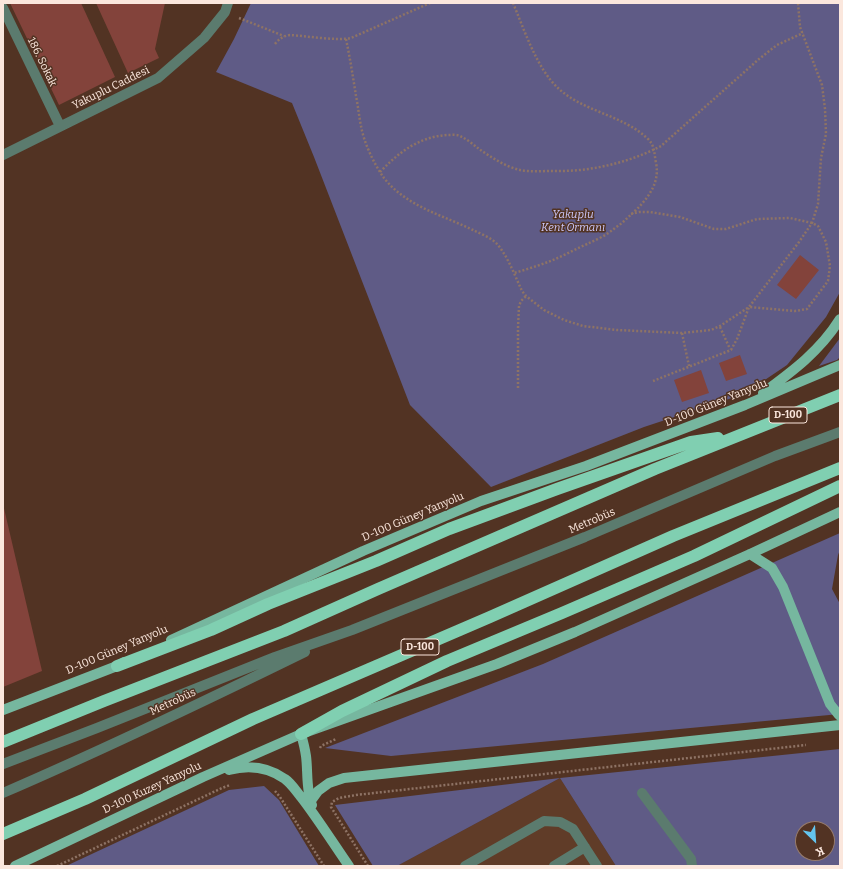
<!DOCTYPE html>
<meta charset="utf-8">
<style>
body{margin:0}
#map{position:relative;width:843px;height:869px;overflow:hidden;background:#523323;font-family:Bitter,serif}
canvas{display:block}
.frame{position:absolute;inset:0;border:4px solid #fbe7dd;pointer-events:none}
.north{position:absolute;left:795px;top:821px;width:40px;height:40px;box-sizing:border-box;background:#523323;border:1px solid #967b6d;border-radius:50%;rotate:155deg;font-size:11px;font-weight:700;line-height:16px;text-align:center;color:#fbe7dd}
.north::after{content:'';display:block;margin:auto;width:14px;height:18px;background:#64c5ee;clip-path:polygon(50% 0,100% 100%,50% 72%,0 100%)}
</style>
<div id="map">
<canvas width="843" height="869"></canvas>
<div class="frame"></div>
<div class="north">K</div>
</div>
<script>
const c = document.querySelector('canvas').getContext('2d');
c.lineJoin = 'round';
function fill(path, color) {
  c.fillStyle = color;
  c.fill(path, 'evenodd');
}
function strokePath(path, color, width, dash) {
  c.strokeStyle = color;
  c.lineWidth = width;
  c.lineCap = dash ? 'butt' : 'round';
  c.setLineDash(dash || []);
  c.stroke(path);
}
function drawText(font, color, halo, rows, align = 'center') {
  c.font = font + ' Bitter,serif';
  c.lineWidth = 3;
  c.setLineDash([]);
  c.textBaseline = 'middle';
  c.strokeStyle = halo;
  c.fillStyle = color;
  for (const [text, x, y, turn = 0] of rows) {
    c.save();
    c.translate(x, y);
    c.rotate((+turn || 0) * Math.PI / 180);
    c.textAlign = isNaN(turn) ? turn : align;
    if (halo) c.strokeText(text, 0, 0);
    c.fillText(text, 0, 0);
    c.restore();
  }
}
fill(new Path2D(`
 M560 778 616 866H397Z`), '#603c28');
fill(new Path2D(`
 M251 3H839L840 21V292L826 317 787 365 744 394 644 427 491 487 410 405 314 157 292 103 216 72 234 39Z
 M840 338V357L837 360 819 366Z
 M840 533V550L838 555 832 589 840 604V714L391 756 325 748 543 664Z
 M840 749V866H616L560 778 397 866H373L335 805 560 778ZM803 829H827V853H803Z
 M264 786 279 800 319 866H66L229 790Z`), '#5f5b86');
fill(new Path2D(`
 M10 3H81L115 77 59 105Z
 M96 3H165L155 49 159 58 128 73Z
 M800 255 819 270 796 299 777 285Z
 M740 355 747 374 726 381 719 363Z
 M701 370 709 393 682 402 674 380Z
 M3 504 42 671 3 687Z`), '#83433b');
strokePath(new Path2D(`
 M513 3C524 29 537 69 558 88 582 111 622 115 647 138 655 145 654 153 656 163 660 182 649 197 636 210 629 216 623 223 615 228 607 235 596 240 587 244 574 250 561 257 548 262 537 266 525 270 514 273
 M239 18 284 36
 M346 39C350 58 353 77 356 96 358 106 359 116 361 126 364 143 374 164 384 178 406 206 442 215 473 230 481 234 492 238 498 245 509 259 515 276 522 291L526 296 544 310 564 320 583 326 617 330 682 333 711 330 720 326 749 307 799 242 812 223 818 204 821 158 826 134 825 109 822 85 800 27 798 3
 M275 44C279 39 283 36 290 35 307 36 335 41 351 38L430 3
 M380 172C399 152 419 137 447 135 452 135 458 134 462 137 468 140 474 145 479 149 491 157 506 167 520 170 530 172 542 171 553 171 562 171 571 171 580 170 608 167 636 159 661 146L759 59 777 45 803 33
 M631 214 639 212H650L680 217 714 229H726L757 219 790 218 812 223 818 226 826 242 830 266 828 281 807 309 795 311 749 307 737 339 731 350 653 381
 M720 327 730 349
 M682 333 689 366
 M518 388V328L519 306 521 301 526 296
 M320 748 321 746 336 739
 M275 791 280 797 324 866
 M57 866 222 788 230 785
 M368 866 331 807 332 802 339 798 356 795 806 745`), '#8e7365', 2.5, [2, 2]);
strokePath(new Path2D(`
 M3 8 60 126
 M3 155 158 78 204 38 225 12 228 3
 M3 764 97 728 275 657 352 630 585 537 775 456 840 432
 M3 793C105 749 205 701 305 652
 M642 793 691 859 692 866
 M465 866 544 821 560 822 573 829 597 866
 M554 866 585 847`), '#5b7b6e', 10);
strokePath(new Path2D(`
 M763 393C793 371 820 351 840 319
 M750 554 772 568 783 587 830 704 838 714 840 716
 M171 640 363 551 481 501 586 466 745 405 840 365
 M3 710 117 666 124 662
 M301 734C303 741 305 749 306 756 308 770 306 792 312 805
 M229 770C248 765 268 767 285 779 291 783 296 791 301 797 318 819 333 843 349 866
 M310 802 318 791 329 783 344 778 840 725
 M15 866 203 777 301 734 497 664 575 632 750 554 840 512`), '#76b79f', 10);
strokePath(new Path2D(`
 M117 666 211 630 268 604 376 561 449 529 557 489 691 442 718 438
 M301 734 342 711 447 661 562 613 694 556 840 486
 M3 742 104 701 284 631 378 589 655 469 840 395
 M3 834 85 799 253 719 490 617 673 536 840 468`), '#80cfb1', 12);
for (const [x, y, w] of [
 [788,415,38],
 [420,647,38]
]) {
  const box = new Path2D();
  box.roundRect(x - w / 2, y - 8, w, 16, 3);
  c.fillStyle = '#523323';
  c.fill(box);
  strokePath(box, '#fbe7dd', 1);
}
drawText('bold 10px', '#fbe7dd', null, [
 ["D-100",788,415],
 ["D-100",420,647]
]);
drawText('11px', '#fbe7dd', '#523323', [
 ["186. Sokak",42,62,64],
 ["Yakuplu Caddesi",111,88,-26],
 ["D-100 Güney Yanyolu",716,403,-22],
 ["D-100 Güney Yanyolu",413,517,-23],
 ["Metrobüs",592,521,-23],
 ["D-100 Güney Yanyolu",117,650,-23],
 ["Metrobüs",173,702,-25],
 ["D-100 Kuzey Yanyolu",152,788,-25]
]);
drawText('italic 11px', '#ccc8fc', '#523323', [
 ["Yakuplu",573,215],
 ["Kent Ormanı",573,228]
]);
</script>
